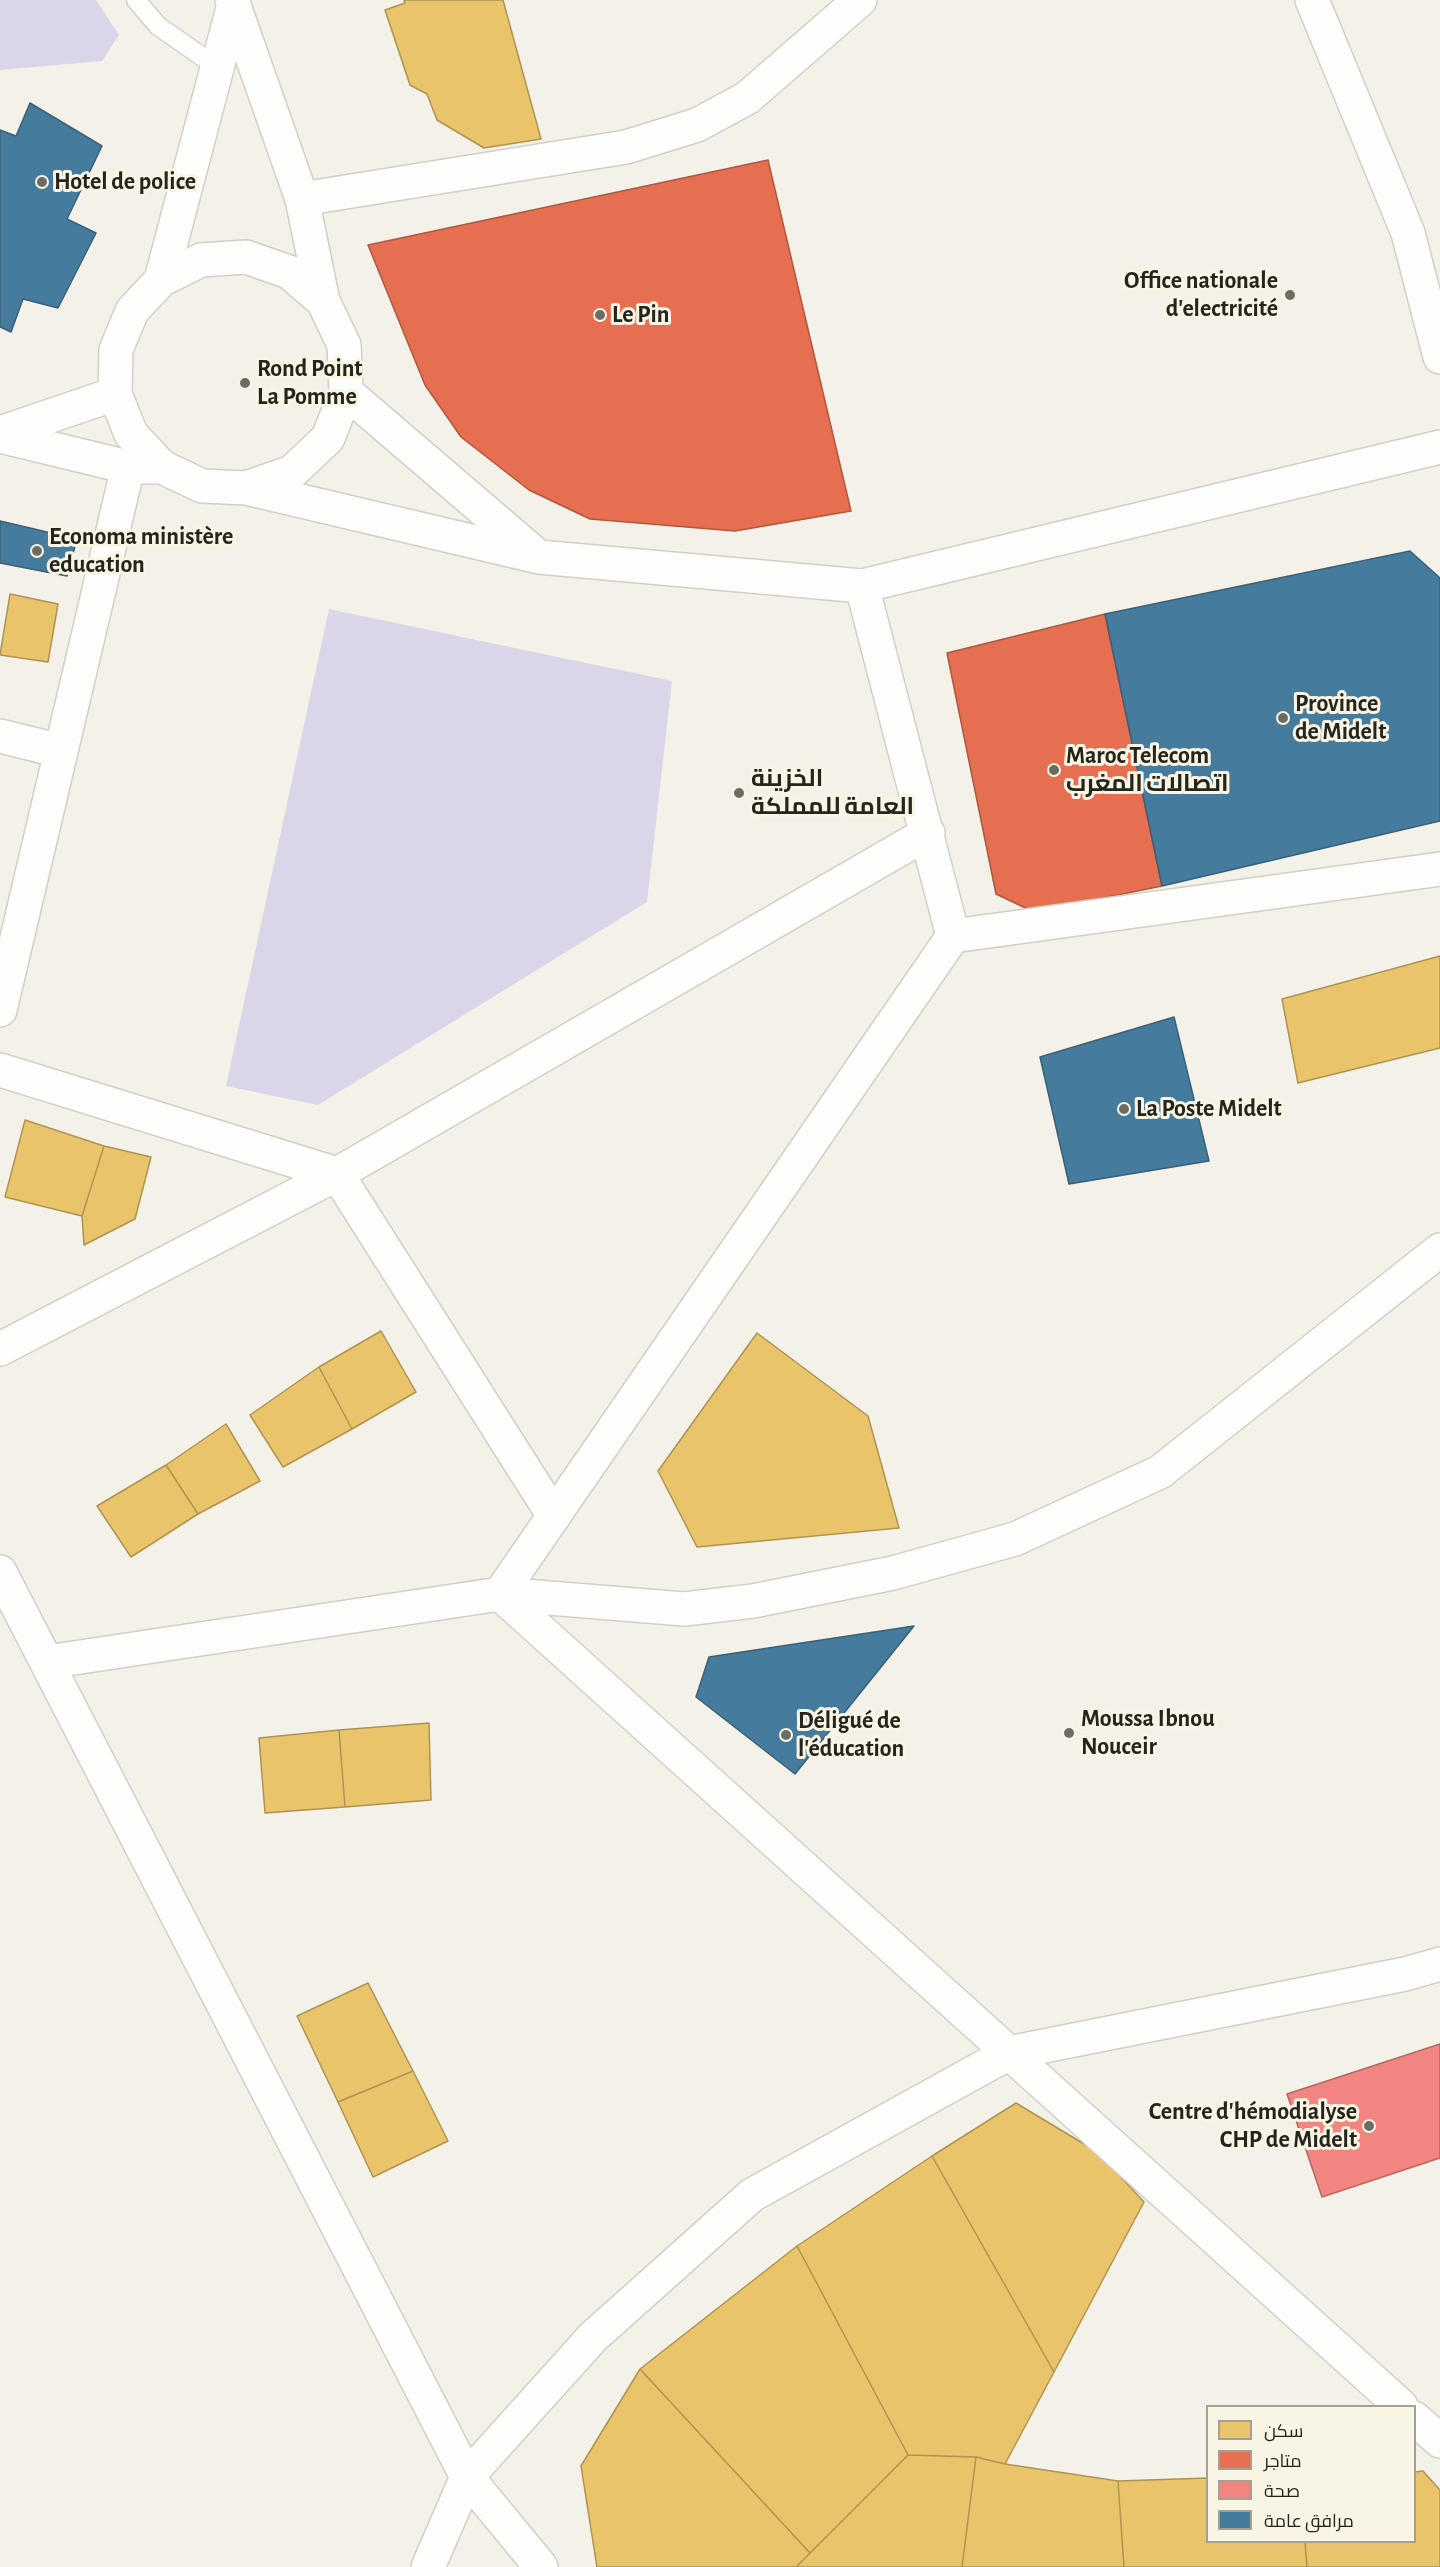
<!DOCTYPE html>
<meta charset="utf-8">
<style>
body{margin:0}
#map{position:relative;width:1440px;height:2567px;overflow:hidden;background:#f4f2e8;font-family:"Alegreya Sans",Cairo,sans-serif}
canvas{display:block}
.legend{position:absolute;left:1206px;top:2405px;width:210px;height:138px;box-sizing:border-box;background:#f8f5e4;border:2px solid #a4a194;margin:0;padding:8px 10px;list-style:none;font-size:18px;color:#25241d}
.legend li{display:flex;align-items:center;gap:12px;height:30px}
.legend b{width:30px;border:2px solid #a4a194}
</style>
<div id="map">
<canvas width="1440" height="2567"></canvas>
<ul class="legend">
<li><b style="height:16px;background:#e9c46a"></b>سكن</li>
<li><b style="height:16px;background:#e76f51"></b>متاجر</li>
<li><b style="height:16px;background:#f28482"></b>صحة</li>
<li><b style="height:16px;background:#457b9d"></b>مرافق عامة</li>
</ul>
</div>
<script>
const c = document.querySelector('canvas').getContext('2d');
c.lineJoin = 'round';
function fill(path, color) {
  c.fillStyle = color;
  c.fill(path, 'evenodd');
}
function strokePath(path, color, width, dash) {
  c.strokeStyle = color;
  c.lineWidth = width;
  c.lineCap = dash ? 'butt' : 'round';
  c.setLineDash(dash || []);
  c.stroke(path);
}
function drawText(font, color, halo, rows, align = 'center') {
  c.font = font + ' "Alegreya Sans",Cairo,sans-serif';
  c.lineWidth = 6;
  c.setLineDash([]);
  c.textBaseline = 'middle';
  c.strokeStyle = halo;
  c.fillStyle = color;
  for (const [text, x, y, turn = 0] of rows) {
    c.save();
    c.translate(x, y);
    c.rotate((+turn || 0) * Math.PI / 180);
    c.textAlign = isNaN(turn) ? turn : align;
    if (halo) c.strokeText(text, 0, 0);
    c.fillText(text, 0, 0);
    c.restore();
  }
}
fill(new Path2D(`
 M0 0H96L119 35 102 61 0 70Z
 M329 609 672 681 647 902 318 1105 226 1086Z`), '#dad5e9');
const homes = new Path2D(`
 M404 0H503L541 139 484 148 437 120 427 94 410 85 385 10 405 3Z
 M10 594 58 604 48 662 0 655Z
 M1440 956V1048L1298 1083 1282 999Z
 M25 1120 104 1146 82 1216 5 1197Z
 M104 1146 151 1157 135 1219 84 1245 82 1216Z
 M381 1331 416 1392 352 1429 319 1367Z
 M757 1333 868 1416 899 1528 697 1547 658 1471Z
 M319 1367 352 1429 283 1467 250 1415Z
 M226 1424 260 1481 198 1514 166 1465Z
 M166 1465 198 1514 131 1557 97 1506Z
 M429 1723 431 1800 345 1807 339 1730Z
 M339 1730 345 1807 265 1813 259 1738Z
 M368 1983 413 2071 338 2102 297 2016Z
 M413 2071 448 2141 373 2177 338 2102Z
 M1016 2103 1099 2153 1144 2202 1054 2372 932 2156Z
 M932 2156 1054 2372 1005 2464 976 2457 908 2455 797 2246Z
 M797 2246 908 2455 810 2553 640 2369Z
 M640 2369 810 2553 796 2567H597L581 2466Z
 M908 2455 976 2457 962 2567H796Z
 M976 2457 1005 2464 1118 2481 1124 2567H962Z
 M1423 2471 1440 2490V2567H1307L1305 2542H1414V2472Z
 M1208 2478V2542H1305L1307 2567H1124L1118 2481Z`);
fill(homes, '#e9c46a');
strokePath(homes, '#ae9453', 1.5);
const shops = new Path2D(`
 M768 160 851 511 735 531 590 519 529 490 461 437 425 385 368 245Z
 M1105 614 1162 886 1034 912 996 894 947 653Z`);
fill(shops, '#e76f51');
strokePath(shops, '#ad5841', 1.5);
const health = new Path2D(`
 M1440 2044V2158L1322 2197 1287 2094Z`);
fill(health, '#f28482');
strokePath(health, '#b46764', 1.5);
const public = new Path2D(`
 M30 103 102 146 67 219 96 233 58 308 23 299 11 332 0 327V130L16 136Z
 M0 521 77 539 67 576 0 563Z
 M1410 551 1440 578V821L1162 886 1105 614Z
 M1174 1017 1209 1161 1069 1184 1040 1057Z
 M914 1626 795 1774 696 1697 709 1657Z`);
fill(public, '#457b9d');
strokePath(public, '#3b6177', 1.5);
const service = new Path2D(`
 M136 0 158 26 217 67`);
const minor = new Path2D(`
 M1312 0 1408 233 1440 357
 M302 199 626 147 697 125 747 98 860 0
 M862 586 953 936
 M0 736 61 751
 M0 1010 128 467
 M0 1070 337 1174 554 1516
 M0 1349 337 1174 928 833
 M0 1572 467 2477 541 2567
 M47 1662 500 1594 684 1609 753 1601 893 1573 1015 1539 1160 1472 1440 1250
 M1401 2406 500 1594 953 936 1440 869
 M1414 2418 1440 2441
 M428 2567 467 2477 593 2337 752 2195 1009 2053 1405 1974 1440 1964`);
const tertiary = new Path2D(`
 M0 433 115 394
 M0 436 128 467H162`);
const primary = new Path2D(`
 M232 0 302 199 323 301 344 345 346 392 328 438 292 472 246 488 202 486 162 467 131 434 115 394 116 350 132 311 161 280 201 260 246 257 289 272 323 301
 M161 280 234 4
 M346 392 535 554
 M246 488 539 557 862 586 1440 447`);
strokePath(service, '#d0d0c8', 21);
strokePath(minor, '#d0d0c8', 36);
strokePath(tertiary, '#d0d0c8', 36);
strokePath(primary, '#d0d0c8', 36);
strokePath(service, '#fdfdfc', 18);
strokePath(minor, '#fdfdfc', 33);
strokePath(tertiary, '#fdfdfc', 33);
strokePath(primary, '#fdfdfc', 33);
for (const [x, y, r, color] of [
 [42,182,6,"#6d6c64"],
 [1290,295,6,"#6d6c64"],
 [600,315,6,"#6d6c64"],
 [245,383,6,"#6d6c64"],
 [37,551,6,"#6d6c64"],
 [1283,718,6,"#6d6c64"],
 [1054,770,6,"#6d6c64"],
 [739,793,6,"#6d6c64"],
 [1124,1109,6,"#6d6c64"],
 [1069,1733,6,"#6d6c64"],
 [786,1735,6,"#6d6c64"],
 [1369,2126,6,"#6d6c64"]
]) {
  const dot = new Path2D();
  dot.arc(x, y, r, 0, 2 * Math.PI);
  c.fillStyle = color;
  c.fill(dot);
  strokePath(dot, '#f8f5e4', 2);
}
drawText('bold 24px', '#25241d', '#f8f5e4', [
 ["Hotel de police",54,182],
 ["Office nationale",1278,281,"right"],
 ["d'electricité",1278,309,"right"],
 ["Le Pin",612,315],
 ["Rond Point",257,369],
 ["La Pomme",257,397],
 ["Economa ministère",49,537],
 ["education",49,565],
 ["Province",1295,704],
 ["de Midelt",1295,732],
 ["Maroc Telecom",1066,756],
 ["اتصالات المغرب",1066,784],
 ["الخزينة",751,779],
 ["العامة للمملكة",751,807],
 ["La Poste Midelt",1136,1109],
 ["Moussa Ibnou",1081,1719],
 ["Nouceir",1081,1747],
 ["Déligué de",798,1721],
 ["l'éducation",798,1749],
 ["Centre d'hémodialyse",1357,2112,"right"],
 ["CHP de Midelt",1357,2140,"right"]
], 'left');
</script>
